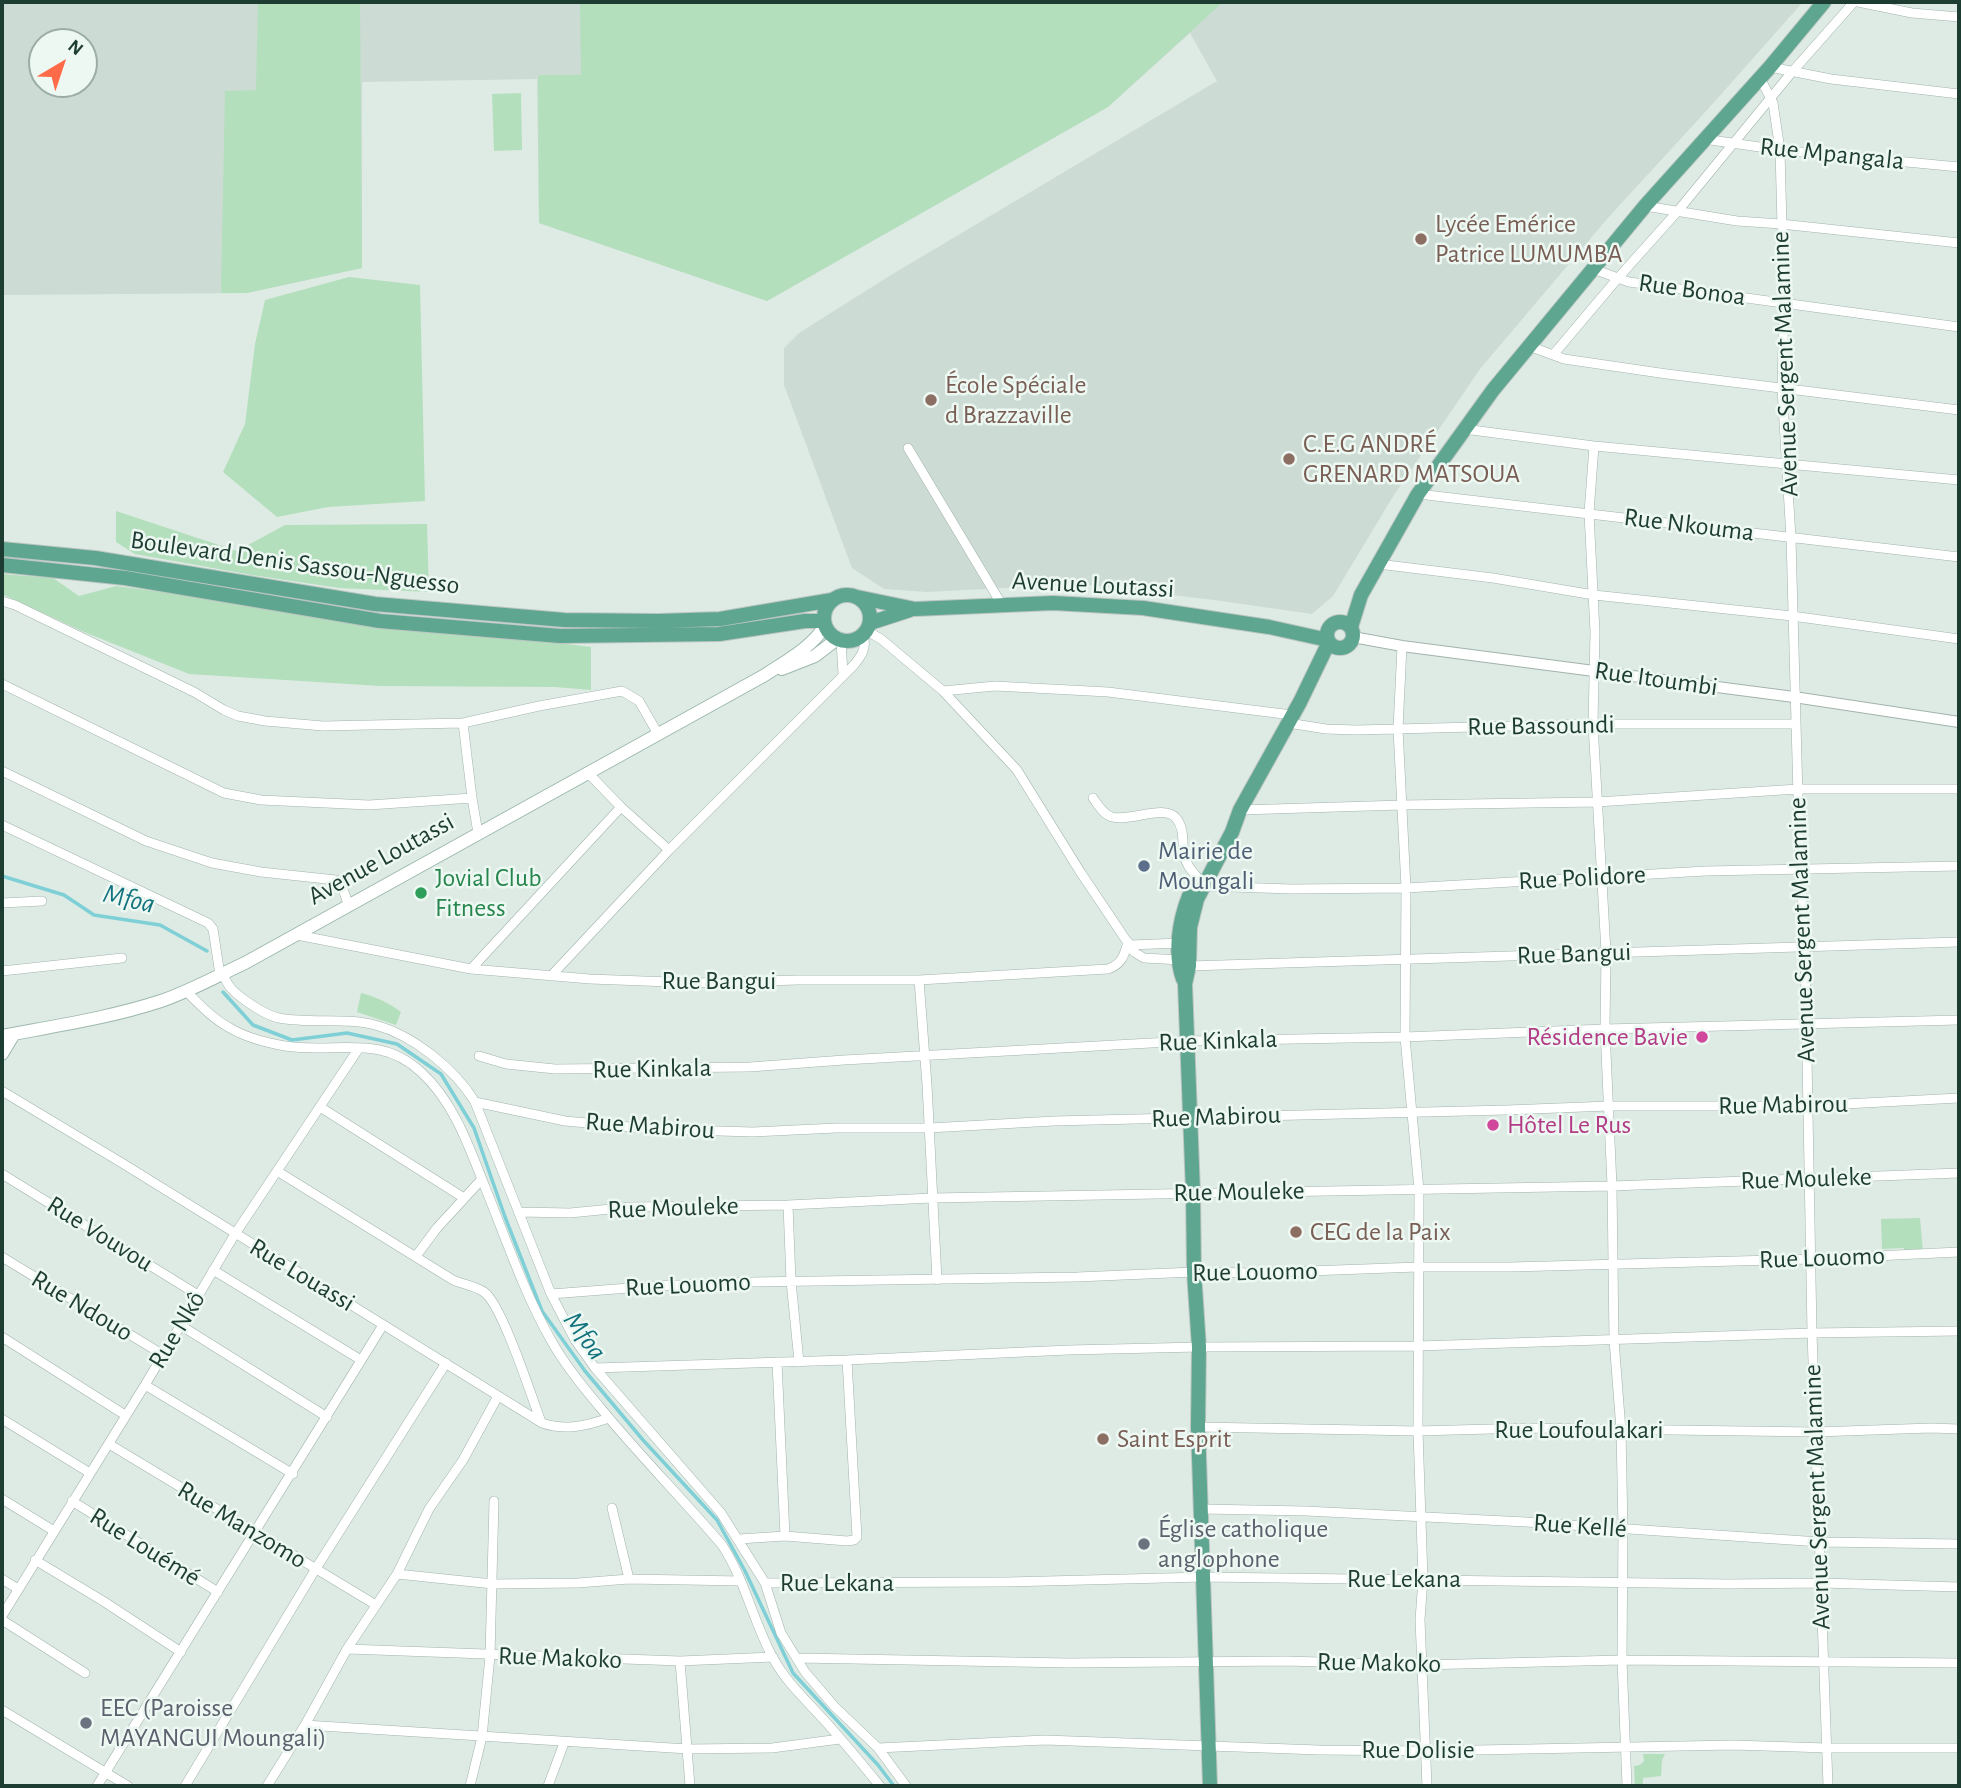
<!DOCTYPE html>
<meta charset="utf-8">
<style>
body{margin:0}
#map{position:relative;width:1961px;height:1788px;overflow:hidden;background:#deebe4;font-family:"Alegreya Sans",sans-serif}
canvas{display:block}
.frame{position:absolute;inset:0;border:4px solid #1e3d32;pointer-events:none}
.north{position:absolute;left:28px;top:28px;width:70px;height:70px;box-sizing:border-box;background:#eef8f3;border:2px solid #9bada6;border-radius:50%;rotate:39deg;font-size:19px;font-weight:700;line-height:28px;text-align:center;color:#1e3d32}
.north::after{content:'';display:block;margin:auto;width:24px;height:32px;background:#ff6a48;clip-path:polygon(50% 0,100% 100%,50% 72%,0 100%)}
</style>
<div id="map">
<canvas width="1961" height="1788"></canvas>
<div class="frame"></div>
<div class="north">N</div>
</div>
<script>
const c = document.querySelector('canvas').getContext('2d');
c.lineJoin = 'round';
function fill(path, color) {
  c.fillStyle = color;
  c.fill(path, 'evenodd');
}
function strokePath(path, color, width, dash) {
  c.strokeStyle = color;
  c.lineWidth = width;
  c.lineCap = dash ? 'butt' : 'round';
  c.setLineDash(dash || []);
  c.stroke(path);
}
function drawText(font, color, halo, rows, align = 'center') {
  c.font = font + ' "Alegreya Sans",sans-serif';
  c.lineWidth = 5;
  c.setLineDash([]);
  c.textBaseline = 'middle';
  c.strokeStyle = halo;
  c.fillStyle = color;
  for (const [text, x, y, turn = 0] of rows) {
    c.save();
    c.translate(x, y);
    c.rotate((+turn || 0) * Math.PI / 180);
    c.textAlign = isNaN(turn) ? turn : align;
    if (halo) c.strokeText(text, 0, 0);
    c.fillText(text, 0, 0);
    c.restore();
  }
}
fill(new Path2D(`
 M2 2H1803L1708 109 1607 219 1480 369 1394 495 1333 596 1312 614 1214 600 1082 584 927 592 884 589 852 568 784 385V348L799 333 891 275 1217 81 1190 33 1108 107 767 301 539 223 537 79 362 82V268L247 293 2 295ZM42 42H84V84H42Z`), '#ccdbd3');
fill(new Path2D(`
 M258 2H360L362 268 247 293H221L225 91 256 90Z
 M580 2H1223L1108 107 767 301 539 223 538 79 539 75H581Z
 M521 93 522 150 494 151 492 94Z
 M349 277 420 285 425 501 328 507 277 517 223 472 245 424 255 344 265 300Z
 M116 511 237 551 285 525 427 524 429 592 339 588 252 575 135 554 116 542Z
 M2 574 53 578 79 596 116 586 591 647V690L555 687 380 686 189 674 84 632 2 594Z
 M361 993C376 997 388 1002 401 1012L396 1025 357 1012Z
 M1920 1218 1923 1252 1905 1253 1904 1248 1882 1249 1881 1219Z
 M1643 1754H1665L1662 1760 1661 1776 1643 1778V1786H1635L1634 1766 1640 1765 1644 1761Z`), '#b4dfbd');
strokePath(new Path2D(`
 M2 876 64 895 94 915 160 925 207 951
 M223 992 253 1025 292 1040 347 1033 397 1044 441 1074 474 1128 505 1217 542 1311 585 1371 643 1440 717 1520 745 1571 793 1673 878 1765 894 1786`), '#7fcfd7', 3.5);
const minor = new Path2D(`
 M1858 2 1912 13 1959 17
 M1770 67 1831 79 1959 94
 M1760 78 1773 103 1780 150 1784 303 1782 389 1791 538 1800 870 1805 947 1812 1333 1828 1786
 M1704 139 1780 150 1959 167
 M1645 206 1737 221 1781 224 1959 243
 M1593 269 1629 282 1959 327
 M1529 346 1564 359 1667 374 1959 410
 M1553 355 1618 278 1677 212 1792 72 1854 2
 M1464 429 1594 446 1959 480
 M1594 446 1589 513 1595 632 1593 724 1606 952 1605 1029 1612 1186 1614 1340 1621 1430 1623 1529 1622 1660 1627 1786
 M908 448 1002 605
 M1418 494 1959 557
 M1378 564 1493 578 1594 595 1792 616 1959 639
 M2 601 15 605 194 692 224 710 238 716 265 721 323 726 463 723 539 706 622 691 639 701 658 734
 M867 631 881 639 943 691 1017 770 1081 873 1134 952 1144 958 1181 960
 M841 641 843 674
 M1402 646 1398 729 1406 888 1405 1037 1419 1190 1418 1431 1423 1579 1420 1620 1427 1786
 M2 684 224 793 261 800 369 805 472 798
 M943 691 995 686 1108 692 1292 715
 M463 723 472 798 478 833
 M1288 723 1326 729 1356 730 1593 724H1795
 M2 771 146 841 212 863 261 872 336 880 341 884 349 906
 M588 773 621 807 669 850
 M1093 798C1098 805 1104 815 1112 817 1130 822 1164 804 1176 818 1185 828 1182 844 1184 855 1186 865 1192 871 1198 878
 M1240 810 1402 805 1597 802 1798 789H1959
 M2 825 208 923 213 929 220 975
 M1204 886 1291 889 1406 888 1706 871 1959 866
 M2 903 42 901
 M297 935 471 969 590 979 697 983 798 980H919L1108 969C1122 964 1124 956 1128 942
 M1130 945 1181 943
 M1189 966 1959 942
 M471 969 621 807
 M2 971 122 958
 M223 973C227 987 235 993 246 1001 256 1008 268 1016 279 1018 311 1024 344 1017 375 1025 413 1035 455 1069 475 1102L551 1294 575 1340 595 1368 721 1513 765 1583 781 1633 805 1672 834 1706 878 1748 906 1786
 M551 976 669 850 854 665C862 655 867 648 863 635
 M919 980 927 1085 937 1280
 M186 991C199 1004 213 1019 230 1028 245 1037 268 1043 285 1046 336 1054 379 1033 421 1072 454 1102 469 1147 485 1187 506 1239 524 1293 552 1342 565 1365 582 1386 599 1406 638 1454 682 1498 722 1545 745 1580 753 1621 773 1658 786 1682 806 1700 824 1720 844 1742 862 1764 880 1786
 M479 1056 506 1064 555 1069 750 1067 844 1060 1187 1041 1405 1037 1605 1029 1959 1020
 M2 1091 122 1163 542 1423C565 1431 586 1426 609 1418
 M475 1102 565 1121 652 1129 753 1132 836 1128H929L1054 1121 1507 1110 1609 1106H1807L1959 1098
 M320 1107 464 1198
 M277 1171 453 1280C462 1284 475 1286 484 1292 502 1304 532 1398 541 1422
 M2 1174 198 1295
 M788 1205 791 1281 799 1362
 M520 1212 570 1213 631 1207 788 1205 932 1198 1612 1186 1959 1173
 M416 1256 437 1228 482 1179
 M2 1257 162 1354
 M213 1270 361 1360
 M551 1294 655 1286 751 1282 1077 1277 1194 1272 1254 1273 1418 1267H1510L1812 1259 1959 1252
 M180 1325 327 1417
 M2 1337 125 1415
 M777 1362 785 1536
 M595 1368 847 1360 1069 1350 1199 1347 1418 1346 1812 1333 1959 1331
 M145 1385 293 1474
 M2 1419 90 1473
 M1198 1427 1418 1431 1528 1428 1816 1432 1931 1428 1959 1429
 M109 1444 376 1605
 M2 1499 54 1531
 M72 1501 218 1592
 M612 1508 629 1579
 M1202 1509 1306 1511 1526 1522 1820 1542 1959 1544
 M739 1539 785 1536 847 1541 854 1540 857 1537 847 1360
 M35 1560 103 1601 181 1652
 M397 1574 493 1584 578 1583 629 1579 741 1581
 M2 1579 18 1589
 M765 1583 1007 1582 1204 1577 1728 1584 1822 1583 1959 1587
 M2 1616 145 1385 235 1234 359 1048
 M2 1620 85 1673
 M347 1649 680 1661 773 1657
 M798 1658 1069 1663 1286 1661 1421 1665 1622 1660 1959 1663
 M680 1661 690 1786
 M2 1710 128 1786
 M305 1725 688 1749 772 1748 840 1739
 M878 1748 1045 1740 1319 1750 1426 1751 1733 1745 1827 1748H1959
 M97 1786 383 1325
 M185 1786 315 1570 446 1363
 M267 1786 305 1725 347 1649 397 1574 429 1509 463 1460 498 1396
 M470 1786 482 1737 490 1656 494 1501
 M548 1786 564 1743`);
const tertiary = new Path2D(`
 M1353 637 1402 646 1794 697 1959 722`);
const secondary = new Path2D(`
 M782 669 815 656 837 639
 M2 1036C55 1026 109 1018 161 1001 188 992 219 975 245 963L765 675C786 661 811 648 825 626
 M2 1054 14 1034`);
const primary = new Path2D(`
 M2 549 95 558 375 604 564 620 658 621 720 619 832 600
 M2 565 125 578 380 621 560 636 719 634 805 621H824
 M824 618a23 23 0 1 1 46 0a23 23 0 1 1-46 0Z
 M857 597 915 609 1053 603 1143 608 1269 627 1328 640
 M1327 635a13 13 0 1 1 26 0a13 13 0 1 1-26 0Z
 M870 623 910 610
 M1351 627 1361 595 1418 494 1493 390 1645 206 1770 67 1824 2
 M1183 979C1174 954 1179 921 1189 896
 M1210 1786 1198 1427 1199 1347 1194 1272 1193 1192 1185 984 1189 966 1190 927 1197 899 1232 832 1240 810 1300 702 1329 642`);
strokePath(minor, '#a1b3ab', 10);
strokePath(tertiary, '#a1b3ab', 12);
strokePath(secondary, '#9cb8ac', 14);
strokePath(primary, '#bcc5c2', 16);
strokePath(minor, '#fff', 9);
strokePath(tertiary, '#fff', 10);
strokePath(secondary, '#fff', 12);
strokePath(primary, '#5ea68f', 14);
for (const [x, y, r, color] of [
 [1421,239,7,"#8d6e63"],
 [931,400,7,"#8d6e63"],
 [1289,459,7,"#8d6e63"],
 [1144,866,7,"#5c6f8a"],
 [421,893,7,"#2e9e5b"],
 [1702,1037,7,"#d1479c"],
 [1493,1125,7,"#d1479c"],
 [1296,1232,7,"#8d6e63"],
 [1103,1439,7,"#8d6e63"],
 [1144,1544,7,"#6b7280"],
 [86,1723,7,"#6b7280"]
]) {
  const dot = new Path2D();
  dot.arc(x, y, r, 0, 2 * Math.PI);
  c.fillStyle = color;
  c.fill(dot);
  strokePath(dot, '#eef8f3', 2.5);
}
drawText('26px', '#1e3d32', '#eef8f3', [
 ["Rue Mpangala",1832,154,6],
 ["Rue Bonoa",1692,290,8],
 ["Avenue Sergent Malamine",1785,364,-92],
 ["Rue Nkouma",1689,525,7],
 ["Boulevard Denis Sassou-Nguesso",295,563,8],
 ["Avenue Loutassi",1093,585,3],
 ["Rue Itoumbi",1656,679,8],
 ["Rue Bassoundi",1541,726,-1],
 ["Avenue Loutassi",381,859,-29],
 ["Rue Polidore",1582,878,-3],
 ["Avenue Sergent Malamine",1802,930,-92],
 ["Rue Bangui",1574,954,-2],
 ["Rue Bangui",719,981],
 ["Rue Kinkala",1218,1041,-2],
 ["Rue Kinkala",652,1069,-1],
 ["Rue Mabirou",1783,1105,-1],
 ["Rue Mabirou",1216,1117,-2],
 ["Rue Mabirou",650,1126,4],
 ["Rue Mouleke",1806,1179,-2],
 ["Rue Mouleke",1239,1192,-1],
 ["Rue Mouleke",673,1208,-2],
 ["Rue Vouvou",100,1234,32],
 ["Rue Louomo",1822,1258,-2],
 ["Rue Louomo",1255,1272,-1],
 ["Rue Louassi",302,1275,31],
 ["Rue Louomo",688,1285,-3],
 ["Rue Ndouo",82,1306,31],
 ["Rue Nkô",177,1330,-59],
 ["Rue Loufoulakari",1579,1430],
 ["Avenue Sergent Malamine",1817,1497,-92],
 ["Rue Manzomo",242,1525,31],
 ["Rue Kellé",1580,1526,4],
 ["Rue Louémé",145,1547,32],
 ["Rue Lekana",1404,1579],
 ["Rue Lekana",837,1583],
 ["Rue Makoko",560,1658,2],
 ["Rue Makoko",1379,1663,1],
 ["Rue Dolisie",1418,1750]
]);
drawText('26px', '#785e54', '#eef8f3', [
 ["Lycée Emérice",1435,224],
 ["Patrice LUMUMBA",1435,254],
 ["École Spéciale",945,385],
 ["d Brazzaville",945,415],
 ["C.E.G ANDRÉ",1303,444],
 ["GRENARD MATSOUA",1303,474],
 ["CEG de la Paix",1310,1232],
 ["Saint Esprit",1117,1439]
], 'left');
drawText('26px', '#4e5e75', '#eef8f3', [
 ["Mairie de",1158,851],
 ["Moungali",1158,881]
], 'left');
drawText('26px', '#27864d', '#eef8f3', [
 ["Jovial Club",435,878],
 ["Fitness",435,908]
], 'left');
drawText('26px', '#b23c85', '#eef8f3', [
 ["Résidence Bavie",1688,1037],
 ["Hôtel Le Rus",1507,1125,"left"]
], 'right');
drawText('26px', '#5b616d', '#eef8f3', [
 ["Église catholique",1158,1529],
 ["anglophone",1158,1559],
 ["EEC (Paroisse",100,1708],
 ["MAYANGUI Moungali)",100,1738]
], 'left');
drawText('italic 28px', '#12727e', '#eef8f3', [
 ["Mfoa",129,899,13],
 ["Mfoa",585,1336,54]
]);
</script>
